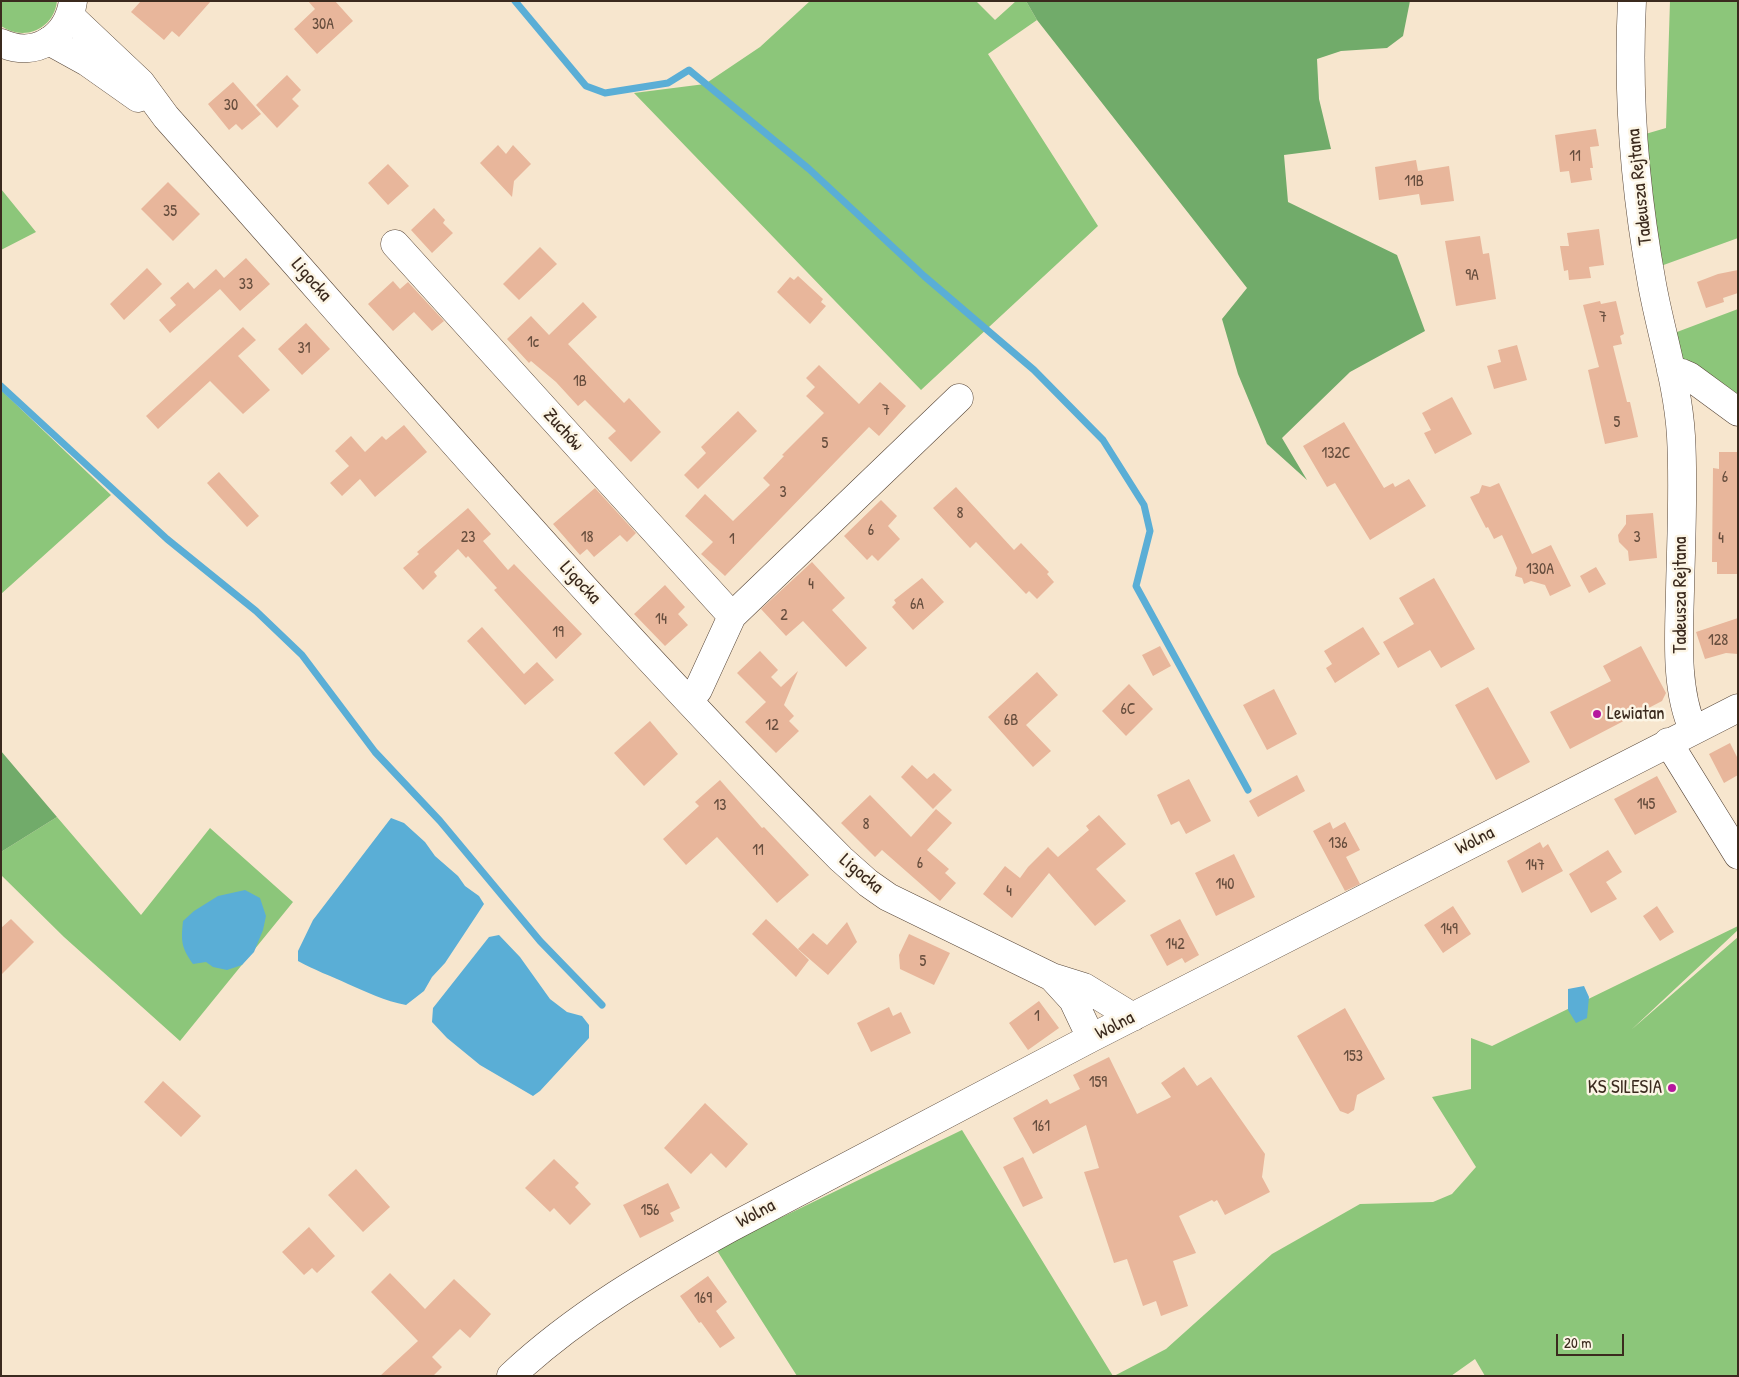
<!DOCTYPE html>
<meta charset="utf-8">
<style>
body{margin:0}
#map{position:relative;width:1739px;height:1377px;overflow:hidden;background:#f7e6ce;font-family:"Patrick Hand",sans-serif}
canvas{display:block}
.frame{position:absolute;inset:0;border:2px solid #3b2a1e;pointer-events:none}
.scale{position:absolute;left:1556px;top:1334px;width:68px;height:22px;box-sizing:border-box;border:2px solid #3b2a1e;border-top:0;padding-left:6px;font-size:15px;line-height:18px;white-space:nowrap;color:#3b2a1e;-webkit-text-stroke:4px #fcf5e5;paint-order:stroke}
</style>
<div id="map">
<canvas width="1739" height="1377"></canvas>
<div class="frame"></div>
<div class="scale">20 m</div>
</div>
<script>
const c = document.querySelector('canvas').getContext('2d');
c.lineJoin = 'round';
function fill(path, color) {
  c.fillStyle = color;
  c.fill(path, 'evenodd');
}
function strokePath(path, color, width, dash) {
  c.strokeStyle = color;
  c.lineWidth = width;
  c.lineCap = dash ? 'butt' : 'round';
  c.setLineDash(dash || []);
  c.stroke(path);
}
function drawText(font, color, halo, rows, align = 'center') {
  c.font = font + ' "Patrick Hand",sans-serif';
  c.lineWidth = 5;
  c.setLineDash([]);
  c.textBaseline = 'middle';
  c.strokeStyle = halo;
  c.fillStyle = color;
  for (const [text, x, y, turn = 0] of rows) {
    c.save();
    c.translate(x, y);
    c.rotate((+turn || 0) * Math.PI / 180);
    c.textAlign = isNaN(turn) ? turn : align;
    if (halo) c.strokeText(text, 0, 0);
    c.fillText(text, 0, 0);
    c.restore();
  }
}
fill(new Path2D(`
 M1 1H57C54 29 24 42 1 26Z
 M810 1H976L995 20 1016 1H1026L1037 20 988 54 1098 226 921 390 634 93 705 84 760 47Z
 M1670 1H1738V238L1658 267 1642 135 1666 128Z
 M1 189 36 232 1 250Z
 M1738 309V403L1677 361 1669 335Z
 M1 390 111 495 1 594Z
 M57 817 141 915 210 828 293 902 180 1041 64 937 1 875V852Z
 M1738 926V930L1631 1030 1738 937V1376H1485L1475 1359 1451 1376H1114L1166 1349 1272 1254 1360 1204 1433 1202 1452 1194 1476 1167 1432 1097 1471 1089V1038L1492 1046Z
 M962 1130 1113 1376H797L716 1249Z`), '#8cc67a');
fill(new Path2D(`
 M1026 1H1410L1403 36 1387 48 1341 51 1317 59 1319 99 1331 149 1284 155 1288 202 1397 255 1425 331 1350 372 1282 438 1307 480 1267 444 1238 374 1222 319 1247 288 1037 20Z
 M1 751 57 817 1 852Z`), '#71ab6a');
fill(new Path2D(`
 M391 818 404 823 425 842 435 856 458 876 465 886 479 896 484 904 445 963 432 977 424 991 406 1005C385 1001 366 992 348 984 331 976 314 970 298 961V951L313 920Z
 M245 890 260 898 266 916 263 930 254 952 242 965 227 970 213 967 206 962 193 964C181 947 181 941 183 921L194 911 218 896Z
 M499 935 520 957 550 999 567 1012 582 1016 589 1025V1038L540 1091 533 1096 480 1065 447 1038 432 1022 433 1008 489 937Z
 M1584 986 1589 997 1587 1018 1576 1023 1568 1010V989Z`), '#5aaed6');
strokePath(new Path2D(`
 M515 1 586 86 605 93 668 83 689 70 809 169 924 276 1034 370 1103 440 1144 505 1150 531 1136 586 1248 790
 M1 386 167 539 256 611 302 655 375 752 440 821 540 941 602 1005`), '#5aaed6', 7);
fill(new Path2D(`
 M141 1H211L179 37 172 31 164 40 131 12Z
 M308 1H335L353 21 317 54 294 29 315 9Z
 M287 75 301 90 292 99 299 106 277 128 256 105Z
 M233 82 261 114 242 130 236 124 229 130 208 104Z
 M1596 129 1599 146 1590 147 1593 168H1590L1592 180 1571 183 1569 171 1560 172 1555 135Z
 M498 145 506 154 513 145 531 164 514 181 512 197 480 163Z
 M1416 160 1418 171 1449 166 1454 201 1421 205 1419 194 1379 200 1375 167Z
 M388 164 409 186 388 205 368 183Z
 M168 182 200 214 173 241 141 209Z
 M434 208 445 220 443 223 453 233 432 253 411 230Z
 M1599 229 1604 265 1589 267 1591 278 1569 280 1568 270 1564 271 1560 246H1569L1567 233Z
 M1480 236 1483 254 1489 253 1496 299 1456 306 1445 241Z
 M540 247 557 264 519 300 503 284Z
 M246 258 270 284 240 311 220 289 170 333 159 320 176 305 170 298 188 282 194 289 216 269 224 278Z
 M147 268 162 284 124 320 110 304Z
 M1738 270V293L1723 298 1724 302 1706 308 1697 282 1718 274Z
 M798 276 823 299 821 302 826 306 810 324 777 292 790 277 794 280Z
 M393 281 400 289 408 282 444 321 432 331 414 312 393 331 368 304Z
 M1600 301 1601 304 1616 301 1624 334 1620 336 1622 344 1613 346 1627 402H1630L1638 437 1605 444 1588 370 1599 367 1583 305Z
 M583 302 597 317 568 344 624 403 629 398 661 432 631 462 608 438 616 431 585 400 578 406 556 382 531 361 529 363 507 339 531 316 549 335Z
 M306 323 330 349 302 375 278 349Z
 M243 327 256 340 238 356 270 390 243 414 210 381 158 429 146 416Z
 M1517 345 1527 380 1494 389 1487 366 1501 362 1498 350Z
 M819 365 859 404 880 382 906 406 879 436 869 427 725 576 701 554 713 542 685 516 705 494 733 521 770 485 763 478 784 456 782 455 824 413 806 396 815 387 806 378Z
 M1452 397 1472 434 1435 454 1424 433 1431 430 1422 413Z
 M738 411 757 431 698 489 684 475 706 453 701 447Z
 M1344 422 1384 488 1393 483 1395 487 1409 479 1426 506 1370 540 1335 483 1327 487 1303 446Z
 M404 425 427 452 375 497 360 479 342 496 330 483 349 466 335 451 351 436 365 452 382 436 386 440Z
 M1719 452H1738V574H1717V562H1712L1713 468 1719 469Z
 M219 472 259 516 247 527 207 483Z
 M1499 483 1532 554 1551 545 1571 586 1550 596 1545 585 1531 581 1524 584 1522 578 1515 576 1517 568 1502 535 1494 539 1488 527 1486 528 1470 497 1479 493 1482 485 1490 487Z
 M956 487 1014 550 1021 543 1049 572 1047 574 1054 582 1037 599 1029 591 1026 594 976 542 970 548 933 508Z
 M595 488 636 533 627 542 620 535 594 557 587 549 580 555 553 524Z
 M881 500 897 516 888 526 900 539 878 561 872 555 867 560 844 536Z
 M468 508 491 534 483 541 508 570 514 564 582 634 556 659 494 590 497 588 468 556 466 558 458 549 434 572 437 576 423 590 403 568 419 554 417 552Z
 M1653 513 1657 558 1629 561 1628 551 1619 542 1618 535 1626 524V515Z
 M812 562 845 598 832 610 867 648 846 667 803 621 786 636 761 609Z
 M1596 567 1606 584 1589 593 1580 576Z
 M922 578 944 602 913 630 892 607 896 603 894 600Z
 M1434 578 1475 649 1441 668 1430 650 1398 668 1383 642 1414 624 1399 598Z
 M665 585 685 607 678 614 688 625 665 646 634 614Z
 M1738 618V654L1726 653 1705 659 1696 632Z
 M482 627 524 674 537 662 554 680 525 705 467 641Z
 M1363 627 1380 654 1335 683 1326 668 1332 664 1324 651Z
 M1160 646 1171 666 1153 676 1142 655Z
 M1641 646 1666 693 1662 701 1570 749 1550 712 1611 681 1603 666Z
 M760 651 778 670 771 677 781 687 798 671 784 705 794 716 789 721 799 731 776 753 745 722 766 702 737 673Z
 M1037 672 1058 695 1026 725 1051 751 1033 767 988 717Z
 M1129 684 1153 709 1126 736 1102 711Z
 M1488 687 1530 762 1496 780 1455 705Z
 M1274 689 1297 734 1267 750 1243 705Z
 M650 721 678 754 644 786 614 753Z
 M1730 743 1738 759V775L1724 783 1709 754Z
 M912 765 927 779 934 773 952 790 933 809 901 777Z
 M1297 775 1305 791 1258 817 1249 801Z
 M1657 776 1677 812 1635 835 1614 799Z
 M1189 779 1211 821 1186 834 1179 821 1171 825 1157 795Z
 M720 780 762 828 764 827 809 875 777 903 717 837 686 865 663 839 699 806 695 802Z
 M870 795 911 837 936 809 952 823 927 850 949 869 945 873 956 883 940 901 882 850 875 857 841 823Z
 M1099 815 1126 844 1096 869 1126 901 1095 926 1049 873 1012 918 983 894 1005 866 1020 878 1028 867 1048 847 1058 857 1089 830 1086 826Z
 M1330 822 1333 829 1345 822 1360 850 1346 857 1360 884 1345 891 1313 831Z
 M1540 842 1543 848 1548 844 1563 871 1522 893 1507 861Z
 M1608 850 1622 872 1606 882 1617 899 1591 913 1569 874Z
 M1234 854 1255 897 1216 916 1195 873Z
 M1453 906 1471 934 1443 953 1424 925Z
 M1657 906 1674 932 1660 941 1643 916Z
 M11 919 34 942 1 975V928Z
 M766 919 809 960 796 977 752 934Z
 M1180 919 1199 955 1185 963 1182 958 1167 966 1150 935Z
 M847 922 857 942 828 975 798 949 813 933 827 945Z
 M909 934 950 953 934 985 900 969 899 955Z
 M1039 1001 1059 1028 1028 1050 1009 1023Z
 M889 1007 893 1016 901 1012 911 1033 871 1052 857 1023Z
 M1345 1008 1385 1079 1357 1095 1354 1110 1348 1114 1340 1111 1297 1036Z
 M1109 1057 1137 1114 1171 1097 1161 1083 1184 1067 1197 1086 1211 1077 1265 1154 1262 1177 1270 1192 1225 1215 1217 1200 1214 1202 1212 1200 1179 1216 1196 1253 1173 1261 1188 1306 1161 1316 1156 1301 1143 1306 1127 1259 1114 1263 1084 1172 1099 1168 1086 1125 1033 1154 1013 1118 1047 1099 1050 1104 1080 1089 1073 1075Z
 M163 1081 201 1116 181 1137 144 1102Z
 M705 1103 748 1144 726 1168 711 1153 691 1174 664 1148Z
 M1023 1157 1043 1198 1023 1207 1003 1167Z
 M554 1159 579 1183 575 1187 591 1204 570 1225 554 1208 550 1212 525 1188Z
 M356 1169 390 1207 363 1232 328 1195Z
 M668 1183 680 1208 670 1213 674 1221 640 1238 623 1205Z
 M309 1227 335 1256 317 1273 312 1268 304 1275 282 1252Z
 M390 1273 425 1309 454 1279 491 1314 470 1338 460 1329 432 1357 442 1367 433 1376H380L418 1341 371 1292Z
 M708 1276 727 1302 716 1311 735 1338 720 1348 701 1322 699 1323 680 1296Z`), '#e8b69b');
const minor = new Path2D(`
 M1632 1C1627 96 1635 191 1652 284 1661 334 1678 384 1681 436 1684 488 1681 540 1680 591 1679 635 1675 689 1693 729
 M70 16 141 83 166 117C388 366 605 622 841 859L868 883 888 897 1052 977 1084 987 1133 1017
 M49 41 87 62 138 98
 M395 244 732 616
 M1671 371 1682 373 1689 376 1738 412
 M689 700 698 690 732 616 959 398
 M1668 742 1738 855
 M1052 977 1073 1000 1091 1038
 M511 1376C576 1315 652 1271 730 1228L1091 1038 1738 708`);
const major = new Path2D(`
 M1 43C36 59 68 37 73 1`);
strokePath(minor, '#574638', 29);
strokePath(major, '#574638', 29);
strokePath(minor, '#fff', 28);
strokePath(major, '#fff', 28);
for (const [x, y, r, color] of [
 [1597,714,5,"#b5179e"],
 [1672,1088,5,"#b5179e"]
]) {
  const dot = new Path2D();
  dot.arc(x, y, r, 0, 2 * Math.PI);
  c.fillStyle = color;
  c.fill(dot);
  strokePath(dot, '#fcf5e5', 2);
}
drawText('16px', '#664d3d', null, [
 ["30A",323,25],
 ["30",231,106],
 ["11",1575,157],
 ["11B",1414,182],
 ["35",170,212],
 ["9A",1472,276],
 ["33",246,285],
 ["7",1603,318],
 ["1c",533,343],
 ["31",304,349],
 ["1B",580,382],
 ["7",886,411],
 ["5",1617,423],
 ["5",825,444],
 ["132C",1336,454],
 ["6",1725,478],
 ["3",783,493],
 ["8",960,514],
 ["6",871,531],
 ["23",468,538],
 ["18",587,538],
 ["3",1637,538],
 ["4",1721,539],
 ["1",732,540],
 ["130A",1540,570],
 ["4",811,585],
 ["6A",917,605],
 ["2",784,616],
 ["14",661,620],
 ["19",558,633],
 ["128",1718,641],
 ["6C",1128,710],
 ["6B",1011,721],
 ["12",772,726],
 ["145",1646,805],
 ["13",720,806],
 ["8",866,825],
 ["136",1338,844],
 ["11",758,851],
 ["6",920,864],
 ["147",1535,866],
 ["140",1225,885],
 ["4",1009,892],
 ["149",1449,930],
 ["142",1175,945],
 ["5",923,962],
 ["1",1037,1017],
 ["153",1353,1057],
 ["159",1098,1083],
 ["161",1041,1127],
 ["156",650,1211],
 ["169",703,1299]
]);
drawText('19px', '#3b2a1e', '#fcf5e5', [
 ["Tadeusza Rejtana",1640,187,-96],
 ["Ligocka",311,280,49],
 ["Zuchów",563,430,48],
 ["Ligocka",580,583,47],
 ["Tadeusza Rejtana",1681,595,-90],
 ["Wolna",1475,841,-27],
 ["Ligocka",861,874,40],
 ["Wolna",1115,1026,-27],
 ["Wolna",756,1214,-28]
]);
drawText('19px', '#3b2a1e', '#fcf5e5', [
 ["Lewiatan",1607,714],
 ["KS SILESIA",1662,1088,"right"]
], 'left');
</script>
